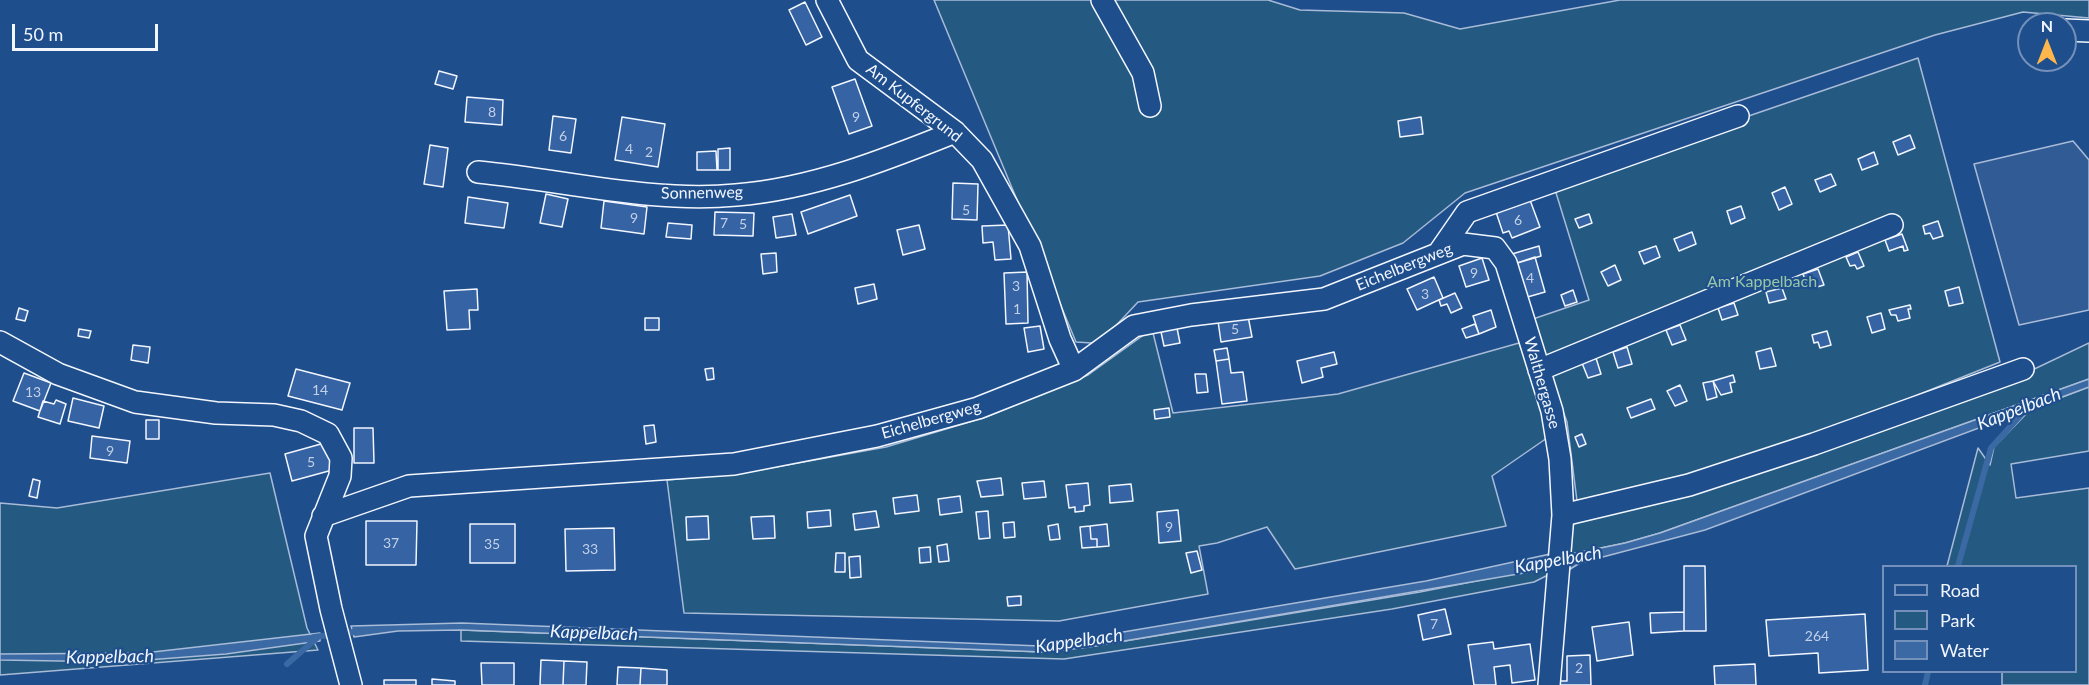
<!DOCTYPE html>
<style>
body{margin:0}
#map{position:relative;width:2089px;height:685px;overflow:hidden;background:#1f4e8c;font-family:Lato,sans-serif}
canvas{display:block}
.legend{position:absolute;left:1882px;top:565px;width:195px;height:108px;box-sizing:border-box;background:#1f4e8c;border:2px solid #7391ba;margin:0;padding:8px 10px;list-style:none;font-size:18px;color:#f2f6ff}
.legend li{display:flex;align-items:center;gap:12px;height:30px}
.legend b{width:30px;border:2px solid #7391ba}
.north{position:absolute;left:2017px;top:12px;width:60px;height:60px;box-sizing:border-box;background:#1f4e8c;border:2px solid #7391ba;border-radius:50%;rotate:0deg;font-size:16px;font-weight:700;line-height:24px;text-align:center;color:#f2f6ff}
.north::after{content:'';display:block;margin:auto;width:21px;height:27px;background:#ffb74d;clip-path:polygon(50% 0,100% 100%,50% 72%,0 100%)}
.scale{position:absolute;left:12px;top:24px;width:146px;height:27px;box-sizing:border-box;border:3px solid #f2f6ff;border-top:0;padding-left:8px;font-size:18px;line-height:21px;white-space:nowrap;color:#f2f6ff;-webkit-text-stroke:4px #1f4e8c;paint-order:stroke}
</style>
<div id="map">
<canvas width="2089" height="685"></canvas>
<ul class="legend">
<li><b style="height:8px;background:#1f4e8c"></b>Road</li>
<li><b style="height:16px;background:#245a82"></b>Park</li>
<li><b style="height:16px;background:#3b69a3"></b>Water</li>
</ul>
<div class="north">N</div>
<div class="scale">50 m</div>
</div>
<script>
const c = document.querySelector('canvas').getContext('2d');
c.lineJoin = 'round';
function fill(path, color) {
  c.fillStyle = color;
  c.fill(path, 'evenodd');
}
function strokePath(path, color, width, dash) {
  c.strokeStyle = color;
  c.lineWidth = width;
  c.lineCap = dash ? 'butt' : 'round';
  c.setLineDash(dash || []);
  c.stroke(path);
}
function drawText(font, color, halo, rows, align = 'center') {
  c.font = font + ' Lato,sans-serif';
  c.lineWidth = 4.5;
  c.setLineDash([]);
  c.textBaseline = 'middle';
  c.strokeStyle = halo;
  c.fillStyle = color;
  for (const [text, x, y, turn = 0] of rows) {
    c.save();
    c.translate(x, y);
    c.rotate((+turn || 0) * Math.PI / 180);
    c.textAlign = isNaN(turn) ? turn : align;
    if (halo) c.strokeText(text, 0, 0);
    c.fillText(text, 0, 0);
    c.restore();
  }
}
const green = new Path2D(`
 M934 0H1268L1300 10 1404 13 1460 29 1620 0H2089V18L2023 12 1935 35 1465 193 1403 243 1320 276 1138 302 1109 333 1092 343 1076 342Z
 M1918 58 2000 362 1815 436 1684 478 1577 501 1567 422 1530 320 1589 300 1553 183Z
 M1152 329 1173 413 1338 394 1519 343 1537 387 1547 438 1492 476 1506 526 1295 569 1267 527 1217 543 1199 546 1208 594 1059 621 684 613 667 480 737 474 886 447 986 417 1088 375Z
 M2089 343V379L1660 533 1625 543 1567 555 1571 519 2026 373Z
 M2089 387V451L2011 464 2016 498 2089 488V685H2002V672H2076V566H1947L1978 448 1990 465 1994 447 2031 409Z
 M270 473 307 628 318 650 0 675V503L57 508Z
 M1553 566 1552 573 1534 582 1392 609 1064 659 461 641V630L1043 652 1089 647 1420 592Z`);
fill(green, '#245a82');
strokePath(green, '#a8bbd7', 1.5);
const parking = new Path2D(`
 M2073 141 2089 160V310L2019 325 1974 164Z`);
fill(parking, '#305b95');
strokePath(parking, '#a8bbd7', 1.5);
const water = new Path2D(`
 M2089 379V387L1705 530 1580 563 1567 571V555L1625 543 1660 533Z
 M1550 554 1553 566 1530 572 1089 647 1043 652 461 630 398 631 354 637 351 626 462 623 1040 646 1426 581Z
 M320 633V641L226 654 121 662 0 660V654L144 653Z`);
fill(water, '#3b69a3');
strokePath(water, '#a8bbd7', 1.5);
strokePath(new Path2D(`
 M1958 566 1991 448 2027 408
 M314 637 361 631
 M287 664 318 637
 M1925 685 1928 672`), '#3b69a3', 6);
const building = new Path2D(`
 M805 2 822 37 806 45 789 10Z
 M439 71 457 76 453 89 435 84Z
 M855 79 872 126 849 134 832 87Z
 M467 97 503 100 502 125 465 122Z
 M553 116 576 119 571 153 549 150Z
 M622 117 665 124 658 167 615 160Z
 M1421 117 1423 134 1400 137 1398 121Z
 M1910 135 1915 148 1898 155 1893 142Z
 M430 145 448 148 443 187 424 184Z
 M730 148V170H718V149Z
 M716 151 717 170H697V152Z
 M1874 152 1878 164 1862 170 1858 159Z
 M1831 174 1836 185 1820 192 1815 180Z
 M953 183 978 184 977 220 952 219Z
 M1785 187 1792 204 1779 210 1772 193Z
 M546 194 568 199 562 227 540 223Z
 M850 195 857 216 808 234 801 212Z
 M468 197 508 203 504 228 465 223Z
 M1530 200 1540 227 1512 238 1509 231 1503 233 1496 212Z
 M604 201 647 207 644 234 601 228Z
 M1741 206 1745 218 1731 224 1727 211Z
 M715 212 754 213 753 236 714 235Z
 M792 214 796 235 776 238 773 217Z
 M1589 214 1592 223 1579 228 1575 219Z
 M1938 221 1943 236 1933 239 1930 233 1925 234 1923 226Z
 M668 223 692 225 691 239 666 237Z
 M919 225 925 249 903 255 897 230Z
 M1008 225 1011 259 995 260 993 242 983 243 982 226Z
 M1692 232 1696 244 1679 251 1674 239Z
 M1902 234 1908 250 1904 251 1903 246 1889 251 1885 240Z
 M1539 246 1541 256 1514 264 1512 254Z
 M1656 246 1660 257 1644 264 1639 252Z
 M1858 252 1864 266 1857 269 1855 265 1850 266 1846 257Z
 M776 253 777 272 763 274 761 254Z
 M1535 257 1545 292 1524 298 1514 264Z
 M1482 258 1489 280 1466 287 1459 266Z
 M1615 265 1621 280 1608 286 1601 272Z
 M1818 269 1824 285 1817 287 1815 282 1807 285 1803 274Z
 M1027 272 1028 323 1006 324 1004 273Z
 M1434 277 1443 298 1417 310 1407 289Z
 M874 284 877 299 858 304 855 288Z
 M1959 287 1963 303 1949 306 1945 291Z
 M1782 288 1786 299 1769 303 1766 292Z
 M477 289 478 310H469L470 329 447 330 444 291Z
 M1573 290 1577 302 1565 306 1561 295Z
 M1455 293 1462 308 1451 313 1447 304 1441 306 1439 300Z
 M1734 303 1738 315 1722 320 1718 308Z
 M1910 305 1911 309H1908L1910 318 1898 321 1896 315H1891L1889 310Z
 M19 308 28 311 25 321 16 319Z
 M1491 310 1496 327 1479 334 1473 316Z
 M1881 313 1885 329 1872 333 1867 317Z
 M1248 316 1252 337 1221 342 1218 321Z
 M645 318H659V330H645Z
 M1475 324 1479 334 1466 338 1462 329Z
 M1680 325 1686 340 1672 345 1666 330Z
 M1040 326 1044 349 1028 352 1024 328Z
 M1177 328 1180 343 1164 346 1161 332Z
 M79 329 91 331 89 338 78 336Z
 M1827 331 1831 345 1820 348 1818 342 1814 343 1812 335Z
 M133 345 150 347 148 363 131 360Z
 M1627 347 1632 364 1618 368 1613 352Z
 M1227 348 1229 359 1216 361 1214 350Z
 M1771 348 1776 366 1760 369 1756 352Z
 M1334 352 1337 364 1321 368 1323 377 1302 383 1297 361Z
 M1596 358 1601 374 1588 378 1582 363Z
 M1229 359 1231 373 1243 372 1247 401 1222 404 1216 361Z
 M713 368 714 379 707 380 705 369Z
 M296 369 350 383 342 410 288 396Z
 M24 373 51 383 40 411 13 401Z
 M1195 374H1206L1208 392 1197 393Z
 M1733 375 1735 382 1730 383 1732 392 1721 395 1713 381Z
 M1713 381 1717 397 1707 400 1703 383Z
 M1680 385 1687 401 1675 406 1667 391Z
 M73 398 104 406 99 428 68 421Z
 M1651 399 1655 409 1631 418 1627 408Z
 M56 400 66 404 60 424 38 417 43 401 54 404Z
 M1169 408 1170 417 1155 419 1154 410Z
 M146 420H159V439H146Z
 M654 425 656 442 646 444 644 426Z
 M354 428H373L374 463H354Z
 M1582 434 1586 444 1579 447 1575 437Z
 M92 436 130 441 127 463 90 458Z
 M328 442 336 469 292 481 285 454Z
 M1001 478 1003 495 981 497 977 481Z
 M33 479 40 481 37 498 29 496Z
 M1044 481 1046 497 1024 499 1022 483Z
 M1088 483 1090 505 1084 506V511L1075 512V507L1069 508 1066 485Z
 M1131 484 1133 501 1110 503 1109 486Z
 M917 495 919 511 895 514 893 498Z
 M960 496 962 512 940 515 938 499Z
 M830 510 831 526 808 528 807 512Z
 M1178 510 1181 541 1159 543 1157 512Z
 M876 511 879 527 855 530 853 514Z
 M988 511 990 538 979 539 976 512Z
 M708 516 709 539 687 540 686 517Z
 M774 516 775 538 753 539 751 517Z
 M366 521H417L416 565H366Z
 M1014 522 1015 537 1004 538 1003 523Z
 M470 524H515V563H470Z
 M1058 524 1060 539 1050 540 1048 526Z
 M1107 524 1109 546 1097 547V539H1091L1090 526Z
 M1090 526 1091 539H1097V547L1082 548 1080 527Z
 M614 528 615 570 566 571 565 529Z
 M947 544 949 561 939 562 937 546Z
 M930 547 931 562 920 563 919 548Z
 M1197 551 1202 570 1191 573 1186 553Z
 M836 553H845V572H835Z
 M860 556 861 577 850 578 849 557Z
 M1684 566H1705L1706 631H1684Z
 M1021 596V605L1008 606 1007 597Z
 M1445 609 1451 634 1423 640 1418 615Z
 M1684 612V631L1651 633 1650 613Z
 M1865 614 1868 670 1819 673 1818 653 1769 656 1766 620Z
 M1629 622 1633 655 1597 661 1592 627Z
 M1493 642 1494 649 1530 644 1535 680 1512 683 1510 665 1494 667 1496 685H1474L1468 645Z
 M1590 655 1591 685H1560V681H1567V656Z
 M541 660 564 661 563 685H540Z
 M564 661 587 662 586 685H563Z
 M481 663H514V685H482Z
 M1755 664 1756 685H1715L1714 666Z
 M618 667 641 668 640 685H617Z
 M641 668 667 670V685H640Z
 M432 679 455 681V685H432Z
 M384 680H416V685H384Z`);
fill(building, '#3563a3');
strokePath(building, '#f2f6ff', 1.5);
const minor = new Path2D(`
 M827 0 858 60 955 132 982 160 1030 246 1060 339 1074 370
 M1102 0 1143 73 1150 106
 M2065 30 2089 31
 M478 172C563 180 651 203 736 195 812 189 885 160 955 132
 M1440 251 1467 212 1738 116
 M0 342 58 374 135 402 216 413 274 415 301 421 328 434 341 458 340 476 316 536 331 609 351 685
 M1539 370 1892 225
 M1563 515 1689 485 1814 444 2023 369
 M323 516 409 486 734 464 877 436 978 408 1074 370 1134 326 1191 315 1324 299 1463 244 1495 248 1506 263 1552 411 1560 459 1563 515 1549 685`);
strokePath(minor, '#f2f6ff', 24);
strokePath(minor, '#1f4e8c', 21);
drawText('14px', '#c3d1e8', null, [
 ["8",492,112],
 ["9",856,117],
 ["6",563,136],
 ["4",629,149],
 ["2",649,152],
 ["5",966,210],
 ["9",634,218],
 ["6",1518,220],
 ["7",724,223],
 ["5",743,224],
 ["9",1474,273],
 ["4",1530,278],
 ["3",1016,286],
 ["3",1425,294],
 ["1",1017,309],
 ["5",1235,329],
 ["14",320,390],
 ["13",33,392],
 ["9",110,451],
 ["5",311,462],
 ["9",1169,527],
 ["37",391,543],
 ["35",492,544],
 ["33",590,549],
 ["7",1434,624],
 ["264",1817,636],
 ["2",1579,668]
]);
drawText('16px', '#f2f6ff', '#1f4e8c', [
 ["Am Kupfergrund",914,103,38],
 ["Sonnenweg",702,193,-1],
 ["Eichelbergweg",1404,267,-22],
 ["Walthergasse",1542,383,74],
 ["Eichelbergweg",931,420,-16]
]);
drawText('16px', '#97c8a6', '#1f4e8c', [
 ["Am Kappelbach",1762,282]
]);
drawText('italic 18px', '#f2f6ff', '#1f4e8c', [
 ["Kappelbach",2019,409,-21],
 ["Kappelbach",1558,560,-10],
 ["Kappelbach",594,633,2],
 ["Kappelbach",1079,641,-8],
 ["Kappelbach",110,657,-1]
]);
</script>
